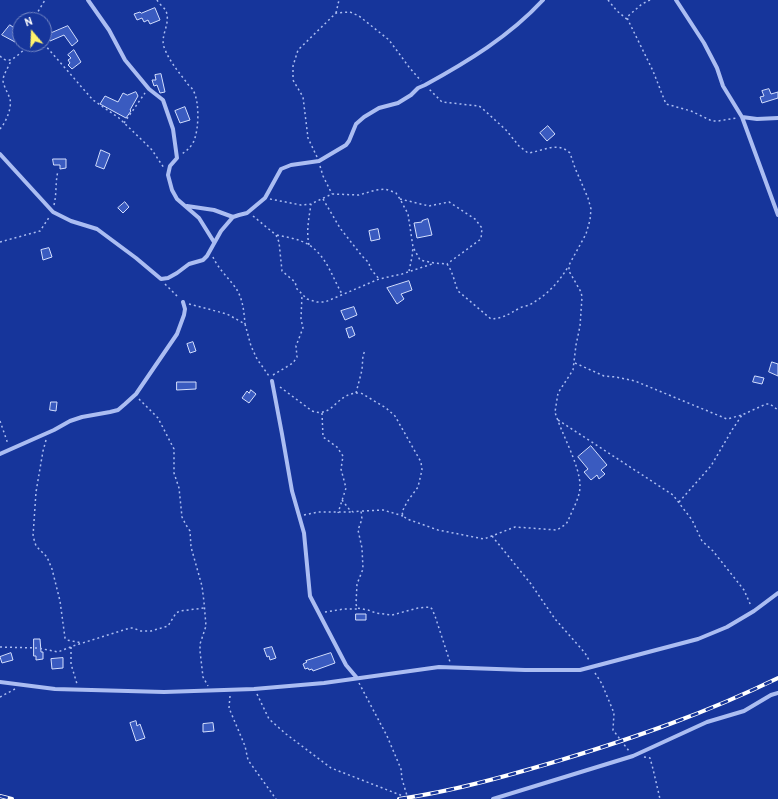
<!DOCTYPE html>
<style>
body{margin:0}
#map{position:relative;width:778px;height:799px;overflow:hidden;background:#16359b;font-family:"PT Sans",sans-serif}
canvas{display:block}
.north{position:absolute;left:12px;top:12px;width:40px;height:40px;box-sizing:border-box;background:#16359b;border:1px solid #7386c3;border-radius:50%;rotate:341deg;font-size:11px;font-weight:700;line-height:16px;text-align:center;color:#fff}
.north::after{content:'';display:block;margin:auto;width:14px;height:18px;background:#fff26d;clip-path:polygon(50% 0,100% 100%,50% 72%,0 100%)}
</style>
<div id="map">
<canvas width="778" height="799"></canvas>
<div class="north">N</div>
</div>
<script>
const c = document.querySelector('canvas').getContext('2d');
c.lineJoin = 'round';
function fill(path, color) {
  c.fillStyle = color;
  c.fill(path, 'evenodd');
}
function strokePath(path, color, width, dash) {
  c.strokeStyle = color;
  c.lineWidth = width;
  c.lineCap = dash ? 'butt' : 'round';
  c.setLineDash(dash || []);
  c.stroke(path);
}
const building = new Path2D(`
 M155 8 160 20 150 24 148 20 144 22 142 18 137 20 134 14 140 12 141 13Z
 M10 25 16 29 13 33 18 36 15 42 2 35Z
 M68 26 78 41 72 46 64 35 50 41 47 35Z
 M74 50 81 62 72 69 68 65 70 63 68 60 71 58 68 55Z
 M161 74 165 92 160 93 157 85 154 86 152 80H156L155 75Z
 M769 89 771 94 778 92V98L762 103 760 97 764 96 762 91Z
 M136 92 138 96 130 110 131 111 126 118 100 104 105 96 118 102 123 93 127 95Z
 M185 107 190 120 180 123 175 111Z
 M548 126 555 134 547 141 540 133Z
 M101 150 110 154 104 169 96 166Z
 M53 159H66V168L60 169V165H54Z
 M125 202 129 207 123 213 118 208Z
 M428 219 432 235 417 238 414 223 422 222V221Z
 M378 229 380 239 371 241 369 231Z
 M49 248 52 257 43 260 41 250Z
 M409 281 412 290 401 294 404 299 397 304 387 288Z
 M354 307 357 315 345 320 341 311Z
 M352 327 355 335 349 338 346 329Z
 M193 342 196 351 190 353 187 344Z
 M772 362 778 364V376L769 372Z
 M755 376 764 378 762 384 753 382Z
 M177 382H196V389L177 390Z
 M251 390 256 394 249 403 242 398 247 391 249 393Z
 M51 402H57L56 411 50 410Z
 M591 446 607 465 601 470 605 474 599 479 597 475 591 480 584 472 588 469 578 457Z
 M356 614H366V620H356Z
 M34 639H40L41 652H43V659L36 660V656H34Z
 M272 647 276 658 270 660 269 656 267 657 264 649Z
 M11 653 13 660 2 663 0 657Z
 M331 653 335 663 313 671 312 669 309 670 308 668 305 669 303 664 307 662 306 661Z
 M63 658V668L52 669 51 659Z
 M136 721 137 726 140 724 145 738 136 741 130 723Z
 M213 723 214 731 203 732V724Z`);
fill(building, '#3a5bc0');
strokePath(building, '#d3defd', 1);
strokePath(new Path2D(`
 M157 0C159 4 164 7 166 11 171 24 160 35 164 47 169 61 178 71 187 83 188 85 191 87 193 90 200 102 199 131 193 143 190 148 186 151 182 154
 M608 0 617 11 628 20
 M650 0 642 4 627 17 628 20 653 71 666 104 691 111 712 121H718L737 118
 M336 13 339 0
 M33 20 45 0
 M44 44 93 100 119 118 144 142 152 150 164 168
 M0 56C9 66 16 56 24 50 27 47 32 46 36 44
 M124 123 145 93
 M0 129C6 122 12 108 10 99 8 93 4 87 3 81 3 74 9 67 11 60
 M317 157 308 138 303 97 293 80V66L298 50 336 13 350 12 359 16 389 40 409 67 421 81
 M320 166 323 176 332 194
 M270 199 301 205 311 204 332 194 359 195 376 190 385 189 391 191 396 193 400 199 408 214 413 247 420 260 434 263 447 264C453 272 454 281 458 291L491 319C505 318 508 314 520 308 523 306 528 306 531 304 547 295 559 282 568 267
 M323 199 340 228 362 256 369 263 370 268 379 279
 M400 199 429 206 449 202 475 219 482 228 481 239 447 264
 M54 205C57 193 55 183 58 171
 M253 216 276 235 279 242 282 271 295 282 297 289 307 299 317 302H325L379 279 402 274 432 264
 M277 235C285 237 294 238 301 241 325 250 331 275 342 294
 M0 242 40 231 50 216
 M309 245C306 231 309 218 311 204
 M213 257C218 269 230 279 237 290 243 300 244 312 245 324
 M409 271 412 257 413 247
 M165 284 179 298
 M189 304 227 314 245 324 251 346 257 359 269 376
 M575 363 604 376 616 377 635 381 727 419 742 415 766 404H770L778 410
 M273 375 293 363 297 357 296 346 303 328 301 319 302 295
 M280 387 312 411C334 419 336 391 361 393L386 408 395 416 421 462 422 470 418 487 407 502 402 512 403 516 407 519 438 530 484 539 515 527 557 530 566 524 568 521C572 510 580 498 580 486 580 465 561 433 555 412L558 393 573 370 576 345 580 326 582 297 581 292 569 271V265L586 234 590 220 591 209 588 198 575 168 570 153C557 141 544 151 528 153L519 146 506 130 483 109 479 106 442 102 429 89
 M356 393 362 370 363 355 365 351
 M139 399 158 418 174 449V473L179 488 182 517 186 525 190 531 191 547 202 586 204 602 206 626 200 644V651L203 677 208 686
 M322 413 323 437 337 447 343 456 341 469 346 488 338 513
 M558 420 673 495 692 520 702 541 713 551 744 590 751 606
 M0 421 8 444
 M46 440 43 451 36 492 33 536 36 546 47 557 52 569 60 601 65 638 67 640 82 643
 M342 500 349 509 353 512 361 511 362 519 358 530 362 548 363 569 357 584 356 604 357 608 368 610 376 613 392 615 418 608 430 607 432 609 435 616 450 662
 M679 502 711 466 732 430 742 415
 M362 511 383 510 403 516
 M304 515 318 512H352
 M492 536 531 584 555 619 585 653 590 662
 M325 612 344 609H357
 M0 647 38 648 58 652 73 646 130 628H133L141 631H151L168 626 176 613 180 611 204 608
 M71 647V664L77 684
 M595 673 602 684 614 713 613 730 629 751
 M359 683 387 736 401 769 402 779 408 799
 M257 694 269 719 286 734 331 768 408 798
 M230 696 229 708 245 746 248 760 276 799
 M0 697 15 689
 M644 757 650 758 653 769 660 799`), '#abbdf2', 1.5, [2, 3]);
strokePath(new Path2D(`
 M88 0 109 30 125 60 149 89 163 100 173 129 177 158 170 166 168 175 172 190 177 199 199 218 214 242
 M676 0 704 43 717 68 723 86 742 117 778 215
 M742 117 757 119 778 118
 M0 154 53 212 71 221 97 229 136 258 161 279 168 278 177 273 189 264 203 260 207 256 221 231 233 217 239 215 247 213 265 198 281 169 291 165 319 161 346 145 349 141 356 124 364 117 379 108 398 103 411 95 418 88 425 85C467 62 510 36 543 0
 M187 206 214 210 233 217
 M272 381 282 434 292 491 304 533 310 596 346 665 357 678
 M0 454 54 430 70 421 82 417 110 412 118 410 125 404 136 394 177 334 184 315 185 309 183 302
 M0 682 55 689 164 692 254 689 324 683 439 667 525 670H580L698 639 727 627 754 611 778 593
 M493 799 633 756 707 722 744 711 771 695 778 693`), '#abbdf2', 4);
const rail = new Path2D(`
 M0 796 12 799
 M399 799C454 791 507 776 561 760 637 737 706 713 778 678`);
strokePath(rail, '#fff', 4);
strokePath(rail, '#16359b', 2.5, [8]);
</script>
